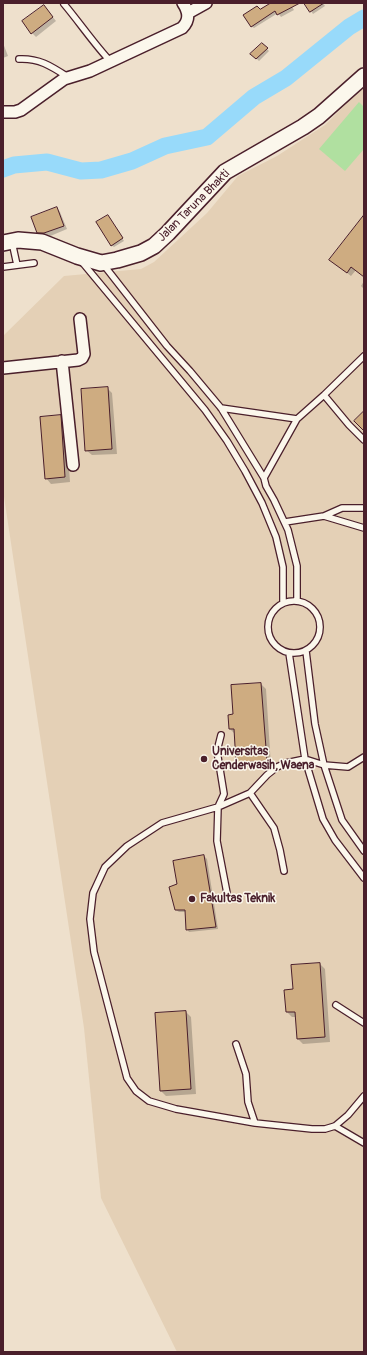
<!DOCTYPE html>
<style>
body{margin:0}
#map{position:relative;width:367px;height:1355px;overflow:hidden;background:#eee0cc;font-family:Pangolin,sans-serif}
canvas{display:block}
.frame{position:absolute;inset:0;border:4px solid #4a1f2b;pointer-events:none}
</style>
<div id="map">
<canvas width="367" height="1355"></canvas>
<div class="frame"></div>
</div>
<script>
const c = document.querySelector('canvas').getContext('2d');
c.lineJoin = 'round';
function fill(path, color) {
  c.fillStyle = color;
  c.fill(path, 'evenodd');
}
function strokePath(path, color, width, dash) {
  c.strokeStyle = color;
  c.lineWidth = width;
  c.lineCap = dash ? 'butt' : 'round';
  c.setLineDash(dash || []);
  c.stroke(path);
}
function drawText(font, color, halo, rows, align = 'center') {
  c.font = font + ' Pangolin,sans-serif';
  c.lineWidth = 3;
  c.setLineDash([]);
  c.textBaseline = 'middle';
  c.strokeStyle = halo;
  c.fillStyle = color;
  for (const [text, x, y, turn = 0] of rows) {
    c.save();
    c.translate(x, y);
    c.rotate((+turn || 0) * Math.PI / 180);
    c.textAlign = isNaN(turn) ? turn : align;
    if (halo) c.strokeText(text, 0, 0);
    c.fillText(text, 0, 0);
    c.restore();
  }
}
fill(new Path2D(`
 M364 86V1352H177L101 1198 84 1028 3 490V336L64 276 141 269 154 262 207 213 238 176 277 156 325 125Z`), '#e4d0b6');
fill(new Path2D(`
 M359 102 364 107V149L345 171 319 149Z`), '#b0e0a0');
fill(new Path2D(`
 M274 3H290L294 10 281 17 278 13 254 28 251 26 260 10Z
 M306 3H323L325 6 313 14Z
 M47 10 56 21 36 37 32 33Z
 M3 43 8 56 3 58Z
 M262 44 269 51 259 61 252 54Z
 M57 208 60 212 67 229 48 237 42 236 38 232Z
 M108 216 124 241 114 247 111 245Z
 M364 217V277L356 270 351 276 334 263Z
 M364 281V289L361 286Z
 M107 388 112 393 117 454 92 455 86 450Z
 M60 416 66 422 70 482 51 484 46 478Z
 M261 684 266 689 271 766 243 767 237 762 235 734 230 729 234 715Z
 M204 856 207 859 218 929 189 932 187 929 186 912H179L176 910 178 885Z
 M320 964 325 969 330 1042 303 1044 298 1039 296 1017H292L287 1012 294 990Z
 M186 1012 191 1017 196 1094 166 1096 161 1091Z`), '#0003');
strokePath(new Path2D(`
 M3 169 14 165 47 162 81 171 101 170 132 161 165 146 207 137 254 97 286 78 349 27 364 18`), '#98dafa', 17);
const building = new Path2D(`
 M271 3H300L277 15 275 11 251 27 243 15 257 6 260 9Z
 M304 3H324L310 12Z
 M44 5 53 17 31 34 22 21Z
 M262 43 268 48 256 59 250 54Z
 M57 207 64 226 44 233H37L31 217Z
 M108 215 123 238 111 246 96 222Z
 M364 215V277L351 267 347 273 329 260Z
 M108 387 112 449 85 451 81 389Z
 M364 411V431L354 421Z
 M61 415 65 477 45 479 40 417Z
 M261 683 267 761 236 763 234 729H229L228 715 233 714 231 685Z
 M204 855 216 927 186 930 185 910H175L169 887 177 884 173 861Z
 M320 963 325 1037 297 1039 295 1012H286L284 990 293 989 291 965Z
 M186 1011 191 1089 160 1091 155 1013Z`);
fill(building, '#ceac81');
strokePath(building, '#4a1f2b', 1);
const lane = new Path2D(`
 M64 4C80 23 94 44 111 62
 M19 59C39 58 51 66 68 77
 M12 242 17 265
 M82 262 205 410 227 441 245 471 262 503 276 537 283 567V603
 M103 264 167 346 190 371 221 408 264 478 266 486 274 500 288 530 297 566V600
 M3 267 34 263
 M324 395 349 425 364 440
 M221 408 297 419
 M264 478 297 419 324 395 364 356
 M324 516 364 528
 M285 522 324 516 342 508H364
 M268 627a26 26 0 1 1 52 0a26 26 0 1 1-52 0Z
 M306 651 315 724 324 765 342 820 364 851
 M289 653 305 759 323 819 335 840 364 878
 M221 735 217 751 224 794 218 807 217 841 227 893
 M364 757 348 767 324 765 305 759 286 763 277 767 267 775 250 793 218 807 162 823 127 846 105 867 93 893 90 919 94 952 127 1078 136 1091 149 1101 176 1109 255 1123 312 1129H325L335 1126 348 1115 364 1096
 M250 793 274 828 280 850 284 871
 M336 1005 364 1023
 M236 1044 246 1074 248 1102 255 1123
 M335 1126 364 1143`);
const street = new Path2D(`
 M188 13 206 3
 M3 112H15L21 110 64 79 90 71 182 28C190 20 189 12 183 3
 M62 361 73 465
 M3 368 78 360 82 358 84 354 80 319`);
const secondary = new Path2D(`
 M3 243 18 240 42 242 77 256 101 263 117 260 141 253 154 246 168 233 225 172 303 127 319 116 364 76`);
strokePath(lane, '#4a1f2b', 8);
strokePath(street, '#4a1f2b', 14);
strokePath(secondary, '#4a1f2b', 18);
strokePath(lane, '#fbf7ec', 5.5);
strokePath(street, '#fbf7ec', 11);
strokePath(secondary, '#fbf7ec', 15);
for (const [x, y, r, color] of [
 [204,759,4,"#4a1f2b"],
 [192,899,4,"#4a1f2b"]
]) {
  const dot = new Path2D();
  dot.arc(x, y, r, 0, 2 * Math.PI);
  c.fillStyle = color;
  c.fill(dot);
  strokePath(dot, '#fbf7ec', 1.5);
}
drawText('12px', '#4a1f2b', '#fbf7ec', [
 ["Jalan Taruna Bhakti",194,206,-45]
]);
drawText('bold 12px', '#4a1f2b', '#fbf7ec', [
 ["Universitas",212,752],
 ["Cenderwasih, Waena",212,766],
 ["Fakultas Teknik",200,899]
], 'left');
</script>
